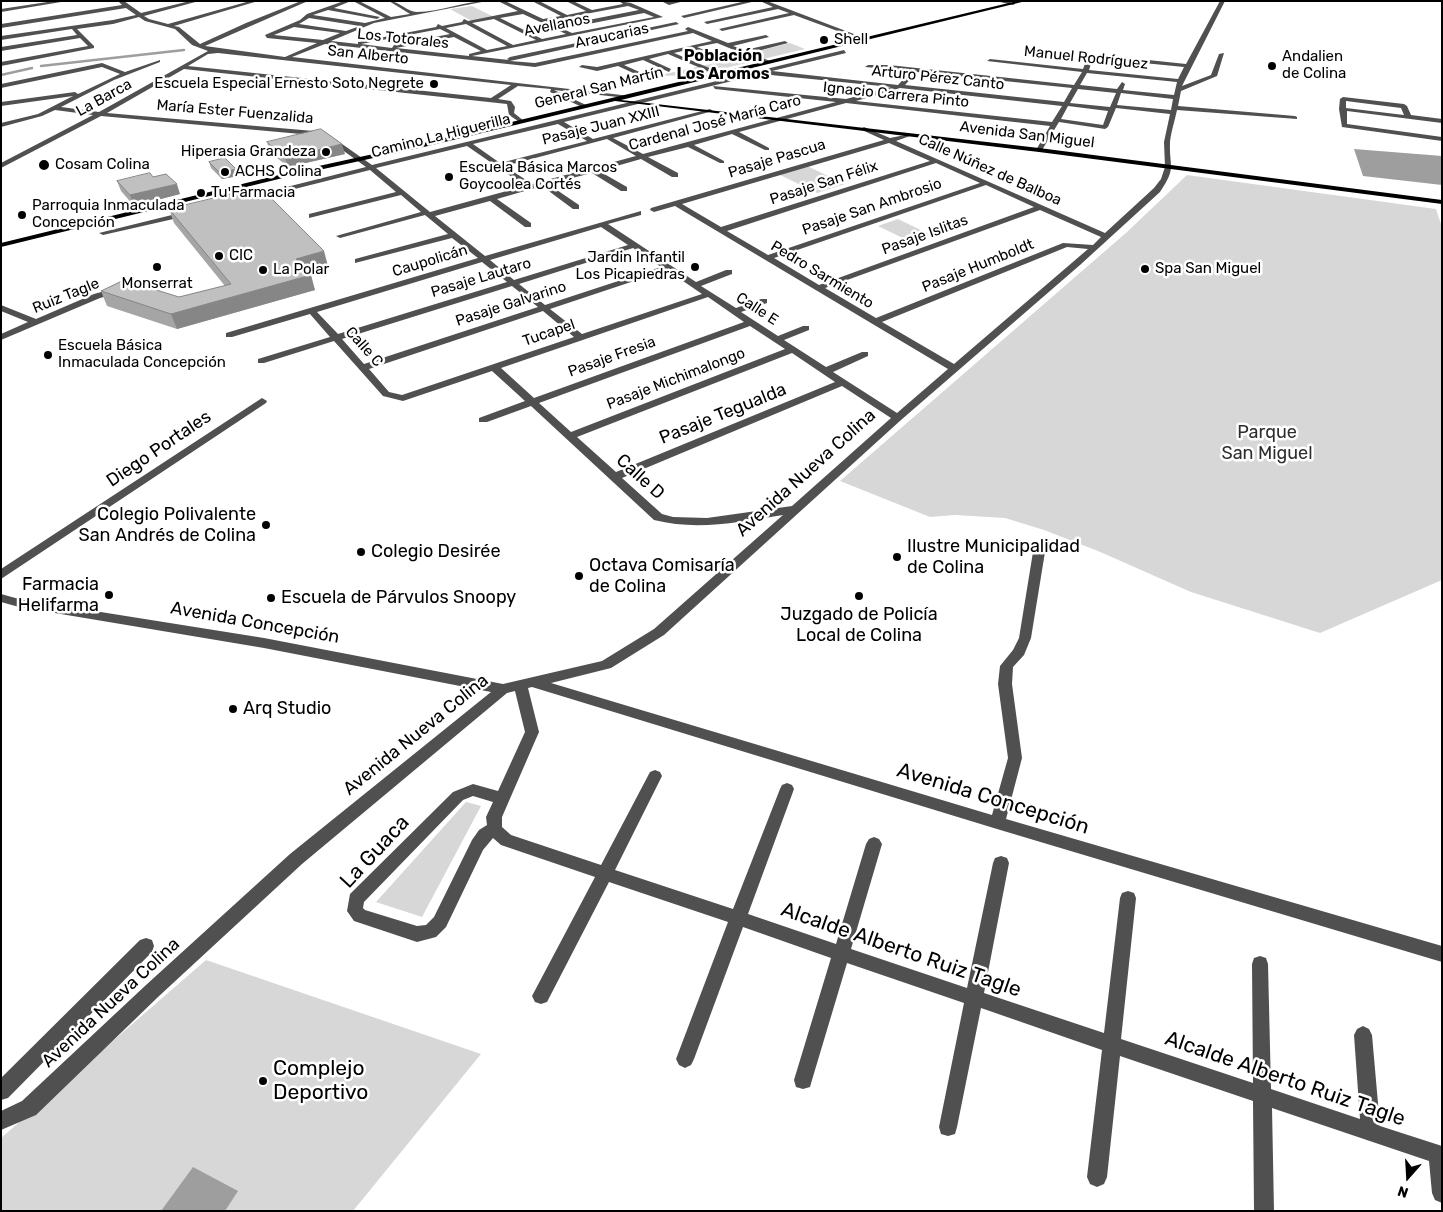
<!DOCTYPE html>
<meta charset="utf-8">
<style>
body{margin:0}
#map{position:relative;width:1443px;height:1212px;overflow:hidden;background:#fff;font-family:Rubik,sans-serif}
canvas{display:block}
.frame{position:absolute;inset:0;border:2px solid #000;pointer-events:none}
.north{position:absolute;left:1383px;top:1152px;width:50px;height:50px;-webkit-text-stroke:4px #fff;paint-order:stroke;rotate:199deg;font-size:14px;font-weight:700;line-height:20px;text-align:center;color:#000}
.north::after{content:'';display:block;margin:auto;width:18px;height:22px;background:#000;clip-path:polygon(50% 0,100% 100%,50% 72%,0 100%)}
</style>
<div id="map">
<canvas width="1443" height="1212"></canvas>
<div class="frame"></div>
<div class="north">N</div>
</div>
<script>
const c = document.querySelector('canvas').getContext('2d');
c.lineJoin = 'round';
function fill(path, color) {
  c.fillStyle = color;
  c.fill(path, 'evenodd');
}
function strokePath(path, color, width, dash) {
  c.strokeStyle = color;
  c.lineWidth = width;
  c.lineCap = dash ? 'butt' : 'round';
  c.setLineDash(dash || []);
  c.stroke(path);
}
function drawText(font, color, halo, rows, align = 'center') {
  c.font = font + ' Rubik,sans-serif';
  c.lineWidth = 5;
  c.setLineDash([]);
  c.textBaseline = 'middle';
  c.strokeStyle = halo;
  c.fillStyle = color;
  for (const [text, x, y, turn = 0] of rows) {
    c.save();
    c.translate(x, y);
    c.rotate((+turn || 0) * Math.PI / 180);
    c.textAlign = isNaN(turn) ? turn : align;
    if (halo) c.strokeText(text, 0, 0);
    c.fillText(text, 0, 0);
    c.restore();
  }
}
fill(new Path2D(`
 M472 6 494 17 472 21 450 9Z
 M790 43 805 49 696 75 656 76 752 55 751 53Z
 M805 165 845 184 817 193 778 174Z
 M1187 175 1436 209 1442 227V580L1320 633 1191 592 1098 551 1044 530 1005 518 955 515 930 517 840 481 1127 232Z
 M898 219 929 234 909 241 878 226Z
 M466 802 481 806 422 917 376 902Z
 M206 960 481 1054 353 1211H1V1138Z`), '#d7d7d7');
fill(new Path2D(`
 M1354 149 1442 156V185L1363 176Z
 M193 1167 238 1191 225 1211H161Z`), '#9e9e9e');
strokePath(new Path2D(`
 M41 66 184 50
 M1 75 32 68`), '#9e9e9e', 2.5);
fill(new Path2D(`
 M54 1H67L1 12V9Z
 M118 1H124L141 13 190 1H199L144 16 149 19 168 24 250 1H258L174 26 179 27 200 44 246 23 301 1H308L205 46 285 57 317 43 267 38 265 35 300 20 307 14 344 1H351L334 8 380 17 377 19 328 10 313 15 365 23 385 18 353 1H359L391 17 410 14 389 1C399 1 407 12 417 12 441 12 464 1 487 1L374 23 331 41 358 44V42L436 27 438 24 442 26 462 22 464 19 468 21 518 11 498 1H505L543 19 561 16 532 1H539L567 15 586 11 566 1H573L592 10 623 4 619 1 631 3 663 17 472 56 509 60 507 59 510 57 676 22 679 24 510 61 535 63 688 31 685 29 688 27 728 43 766 35 769 37 733 46 745 50 785 41 788 43 750 53 770 61 768 64 717 43 697 47 721 57 719 60 691 49 674 53 721 73 719 76 668 54 649 59 671 69 669 72 643 60 624 65 646 75 644 78 618 66 597 71 579 67 582 65 597 67 712 41 693 33 535 67 325 44 292 57 630 96 627 98 554 90 586 105 587 106 584 108 550 92 551 89 518 86 498 99 511 101 515 107 514 113 524 121 521 123 509 115 507 104 184 69 107 113 325 132 372 165 844 50 846 53 772 71 898 85 911 71 865 67 868 65H889L1074 85 1082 72 987 61 990 59 1083 69 1088 56 1091 54 1186 64 1220 1H1225L1182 86 1211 75 1219 54 1224 53 1217 76 1181 91 1178 106 1295 116 1297 117V119L1177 110C1175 120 1171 132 1170 142 1169 168 1177 167 1160 192L1080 265 901 420 664 635 611 668 551 683 992 815 1008 758 998 684 1000 666 1013 650 1019 638 1033 552 1039 548 1043 549 1045 552 1031 638 1024 655 1013 667 1012 684 1022 758 1006 819 1442 946V962L997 829 532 687 528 688 539 732 502 817V827L511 835 601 865 650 772 655 770 660 772 662 776 615 870 733 909 780 789 782 785 787 783 792 785 794 789 748 914 836 944 866 844 869 839 874 837 879 839 882 844 851 949 967 988 993 863 995 858 1001 856 1007 858 1009 863 984 993 1104 1033 1120 898 1122 893 1128 891 1134 893 1136 898 1121 1039 1253 1083 1252 964 1254 958 1260 956 1266 958 1268 964 1271 1089 1360 1119 1354 1035 1357 1029 1363 1026 1369 1029 1372 1035 1380 1126 1442 1146V1203L1435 1200 1432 1193 1429 1161 1272 1108 1274 1211H1254L1253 1101 1120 1056 1107 1177 1104 1184 1097 1187 1090 1184 1087 1177 1102 1050 981 1008 957 1127 955 1134 948 1136 941 1134 939 1127 964 1003 847 963 812 1080 810 1087 803 1089 796 1087 794 1080 831 958 743 927 694 1059 691 1065 685 1068 679 1065 676 1059 728 922 609 882 547 1002 541 1004 535 1002 532 996 595 877 501 845 493 838 483 850 446 927 436 937 417 942 354 921 347 911 350 894 453 792 473 784 498 791 525 732 515 691 507 693 302 864 158 997 36 1115 1 1130V1111L22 1101 146 985 290 854 491 692 264 648 19 607 1 602V594L19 599 264 638 503 684 602 661 654 629 783 515C739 522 697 531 654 520L531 406 487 422H479V418L525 401 492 371 403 401 383 396 334 341 264 363H258V359L330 337 310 314 232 337H226V333L478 258 452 238 355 263V259L448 234 425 215 340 238 336 236 421 212 401 195 309 218V214L396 192 370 170 239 203V199L366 167 323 136 101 116 1 168V163L93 115 55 110 42 116 1 127V123L38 114 73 96 1 106V102L75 92 78 94 120 74 102 67 1 88V84L102 63 125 72 160 60V62L114 80 61 107 99 112 208 51 192 45 175 29 145 21 139 17 113 24 77 29 94 46V48L1 66V62L88 46 80 38 1 51V47L77 35 72 29 1 40V36L113 20 136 15 126 8 1 28V24L122 5ZM628 6 639 10 558 26 548 21ZM644 13 654 17 572 33 563 29ZM523 14 566 34 542 39 500 18ZM309 18 360 26 346 31 299 24ZM494 19 536 40 513 45 472 23ZM466 24 507 46 487 50 446 28ZM294 27 340 33 323 40 274 35ZM440 29 450 34 394 45 392 48 361 44ZM454 37 481 51 469 54V56L396 48ZM218 53 511 85 491 98 188 66 208 54ZM1093 58 1184 67 1178 79 1089 70ZM769 72 771 75 891 87 846 99 713 86 715 89 836 102 643 154 613 138 713 111 710 109 593 139 564 122ZM917 72 1072 88 1064 102 905 85ZM1087 73 1177 82 1174 95 1123 90 1125 84 1122 82 1117 89 1080 85ZM900 88 1062 106 1052 122 856 101ZM1078 89 1116 93 1110 107 1070 103ZM1121 93 1173 99 1171 110 1117 105ZM846 103 1050 126 1036 150 1039 152 1042 150 1059 122 1105 129 1108 127 1116 108 1170 114 1164 142 1165 167 1161 179 1154 188 1105 233 896 141 910 136V134L890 138 864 127 861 129 862 130 884 140 651 208 650 210 654 212 675 206 948 369 897 413 833 372 868 356V352H862L826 367 784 340 809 330V326H803L778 336 741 312 767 303V299H761L736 308 701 286 732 274V270H726L696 282 608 224 641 215V211L485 256 435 216 490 201 525 227H531V223L497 199 542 186 573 209H579V205L548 184 592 173 621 191H627V187L599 171 641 159 672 177H678V173L648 157 688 147 720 163H724V161L694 145 732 134 765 150H769V148L739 132ZM1068 106 1108 111 1103 125 1061 119ZM558 124 587 141 500 163 473 144ZM607 139 636 156 532 184 505 166ZM889 143 930 161 721 227 682 204ZM467 146 525 186 430 212 376 168ZM936 163 980 183 768 255 727 231ZM986 185 1034 207 819 285 774 258ZM1040 210 1101 237 1093 245 1063 243 876 318 825 288ZM601 227 628 245 514 280 490 260ZM1067 247 1088 249 954 364 882 322ZM633 248 661 267 545 305 519 284ZM482 262 507 282 338 334 317 312ZM667 270 702 294 582 334 550 309ZM512 286 538 307 364 364 342 339ZM708 297 744 322 534 398 501 368ZM543 311 574 337 402 395 389 392 369 369ZM750 326 785 349 571 432 539 403ZM792 353 835 382 616 472 577 437ZM842 386 891 418 792 506 707 518 673 517 662 514 622 478ZM473 796 493 802 486 817 487 825 479 830 472 840 434 917 426 925 417 926 365 910 363 908 364 902 463 800Z
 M661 1H684L669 5Z
 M746 1H756L684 18 681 16Z
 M760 1H767L867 39 862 40 794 15 722 31 719 29 789 13 778 9 707 24 704 22 773 7Z
 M996 1H1007L1015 4 1013 5Z
 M1343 97 1404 104 1407 106 1411 115 1442 119V123L1347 111V124L1442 137V141L1342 127 1339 109 1340 99ZM1346 101 1401 108 1404 115 1346 108Z
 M188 211 192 213 191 215 103 235 99 233Z
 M142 281 146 284 145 286 100 298 1 340V334L28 322 1 311V305L36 319 94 294Z
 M262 398 267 401 266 403 1 579V569Z
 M146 938 152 940 154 946 152 952 8 1098 1 1100V1078L140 940Z`), '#505050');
fill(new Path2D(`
 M1017 1H1026L621 100 1039 148 1442 200V204L1039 152 615 101 428 146 287 177 1 247V243L287 173 428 142Z`), '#000');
fill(new Path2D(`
 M267 142 345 154 288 167 270 152Z
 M209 162 236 169 238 176 222 179 211 168Z
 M153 177 180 194 134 206 121 191 117 181Z
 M258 199 328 266 308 272 315 290 177 329 107 306 101 291 179 297 225 286 174 223 169 209Z`), '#a5a5a5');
fill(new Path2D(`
 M342 144 345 154 288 167 285 158Z
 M236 169 238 176 222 179 220 173Z
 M177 184 180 194 134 206 130 195Z
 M324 251 328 266 300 274 296 259Z
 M311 275 315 290 177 329 171 314Z`), '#868686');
const building = new Path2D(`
 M321 129 342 144 285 158 267 142Z
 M225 158 236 169 220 173 209 162Z
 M150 173 153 177 166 174 177 184 130 195 117 181Z
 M249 190 258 199 269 196 324 251 296 259 311 275 171 314 101 291 124 280 179 297 231 284 169 209Z`);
fill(building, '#c0c0c0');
strokePath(building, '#868686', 1);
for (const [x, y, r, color] of [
 [824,40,5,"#000"],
 [1272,66,5,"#000"],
 [434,84,5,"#000"],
 [326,152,5,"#000"],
 [44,165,6,"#000"],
 [225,172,5,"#000"],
 [449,177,5,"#000"],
 [201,193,5,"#000"],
 [22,215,5,"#000"],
 [219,256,5,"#000"],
 [157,267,5,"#000"],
 [695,267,5,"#000"],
 [1145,269,5,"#000"],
 [263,270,5,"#000"],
 [48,355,5,"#000"],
 [266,525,5,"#000"],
 [361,552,5,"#000"],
 [897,557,5,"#000"],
 [579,576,5,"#000"],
 [109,595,5,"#000"],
 [859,596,5,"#000"],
 [271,598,5,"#000"],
 [233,709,5,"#000"],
 [263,1081,5,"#000"]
]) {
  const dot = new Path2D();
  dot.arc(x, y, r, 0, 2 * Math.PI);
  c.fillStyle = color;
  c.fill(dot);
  strokePath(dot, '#fff', 2);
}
drawText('15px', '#000', '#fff', [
 ["Avellanos",557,25,-11],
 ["Araucarias",612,36,-12],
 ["Los Totorales",403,39,6],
 ["San Alberto",368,55,6],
 ["Manuel Rodríguez",1086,58,6],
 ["Arturo Pérez Canto",938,78,6],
 ["General San Martín",599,88,-14],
 ["Ignacio Carrera Pinto",896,95,6],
 ["La Barca",104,98,-29],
 ["María Ester Fuenzalida",235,112,5],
 ["Cardenal José María Caro",715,123,-15],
 ["Pasaje Juan XXIII",601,126,-14],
 ["Avenida San Miguel",1027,135,7],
 ["Camino La Higuerilla",441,136,-14],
 ["Pasaje Pascua",777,159,-17],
 ["Calle Núñez de Balboa",990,170,24],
 ["Pasaje San Félix",824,183,-18],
 ["Pasaje San Ambrosio",872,207,-19],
 ["Pasaje Islitas",925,235,-20],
 ["Caupolicán",430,261,-17],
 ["Pasaje Humboldt",978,266,-22],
 ["Pedro Sarmiento",822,275,31],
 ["Pasaje Lautaro",481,278,-17],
 ["Ruiz Tagle",66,296,-22],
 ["Pasaje Galvarino",511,304,-18],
 ["Calle E",757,309,33],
 ["Tucapel",549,333,-19],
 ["Calle C",364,347,48],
 ["Pasaje Fresia",612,357,-20],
 ["Pasaje Michimalongo",676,379,-21]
]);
drawText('15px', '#000', '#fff', [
 ["Shell",834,40],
 ["Andalien",1282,57],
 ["de Colina",1282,74],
 ["Escuela Especial Ernesto Soto Negrete",424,84,"right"],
 ["Hiperasia Grandeza",316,152,"right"],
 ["Cosam Colina",55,165],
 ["Escuela Básica Marcos",459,168],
 ["Goycoolea Cortés",459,185],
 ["ACHS Colina",235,172],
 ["Tu Farmacia",211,193],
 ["Parroquia Inmaculada",32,206],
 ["Concepción",32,223],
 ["CIC",229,256],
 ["Jardin Infantil",685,258,"right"],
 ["Los Picapiedras",685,275,"right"],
 ["Spa San Miguel",1155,269],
 ["La Polar",273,270],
 ["Monserrat",157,284,"center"],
 ["Escuela Básica",58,346],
 ["Inmaculada Concepción",58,363]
], 'left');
drawText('bold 16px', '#000', '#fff', [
 ["Población",723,56],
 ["Los Aromos",723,74]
]);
drawText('18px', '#000', '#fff', [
 ["Pasaje Tegualda",723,414,-22],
 ["Diego Portales",159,449,-34],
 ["Avenida Nueva Colina",806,473,-42],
 ["Calle D",640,477,42],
 ["Avenida Concepción",255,623,10],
 ["Avenida Nueva Colina",416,735,-39],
 ["Avenida Nueva Colina",111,1003,-43]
]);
drawText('18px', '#2e2e2e', '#fff', [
 ["Parque",1267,433],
 ["San Miguel",1267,454]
]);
drawText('18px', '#000', '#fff', [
 ["Colegio Polivalente",256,515,"right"],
 ["San Andrés de Colina",256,536,"right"],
 ["Ilustre Municipalidad",907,547],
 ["de Colina",907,568],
 ["Colegio Desirée",371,552],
 ["Octava Comisaría",589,566],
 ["de Colina",589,587],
 ["Farmacia",99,585,"right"],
 ["Helifarma",99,606,"right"],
 ["Escuela de Párvulos Snoopy",281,598],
 ["Juzgado de Policía",859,615,"center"],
 ["Local de Colina",859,636,"center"],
 ["Arq Studio",243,709]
], 'left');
drawText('21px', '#000', '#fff', [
 ["Avenida Concepción",993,799,17],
 ["La Guaca",375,852,-47],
 ["Alcalde Alberto Ruiz Tagle",901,950,19],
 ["Alcalde Alberto Ruiz Tagle",1285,1079,19]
]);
drawText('21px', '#000', '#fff', [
 ["Complejo",273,1069],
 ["Deportivo",273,1093]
], 'left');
</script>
